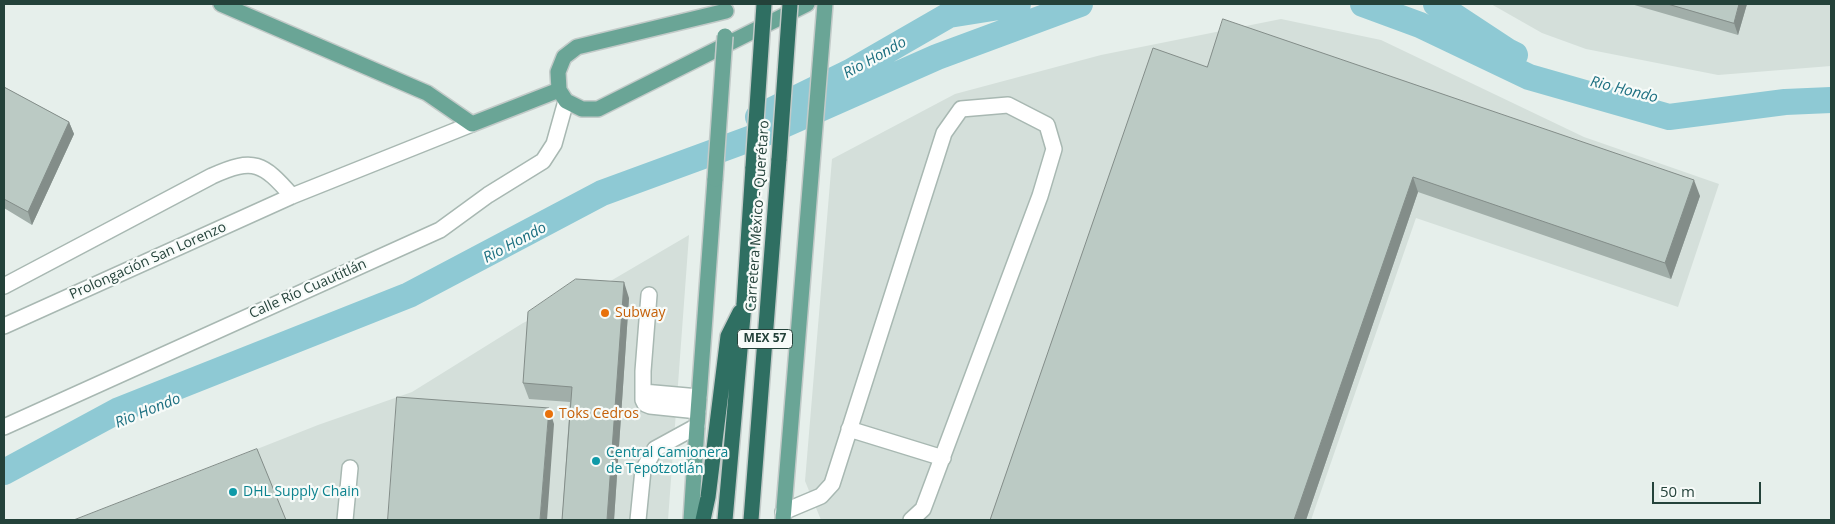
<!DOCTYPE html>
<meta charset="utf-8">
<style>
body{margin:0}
#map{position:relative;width:1835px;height:524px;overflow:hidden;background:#e6efeb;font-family:"Open Sans",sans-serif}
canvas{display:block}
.frame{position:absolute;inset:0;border:5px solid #24423a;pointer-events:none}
.scale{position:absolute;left:1652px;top:482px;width:109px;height:22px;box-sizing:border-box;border:2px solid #24423a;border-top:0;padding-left:6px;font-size:15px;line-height:18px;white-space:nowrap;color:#24423a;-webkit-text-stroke:4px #f7fbf9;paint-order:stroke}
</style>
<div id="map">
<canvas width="1835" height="524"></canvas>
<div class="frame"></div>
<div class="scale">50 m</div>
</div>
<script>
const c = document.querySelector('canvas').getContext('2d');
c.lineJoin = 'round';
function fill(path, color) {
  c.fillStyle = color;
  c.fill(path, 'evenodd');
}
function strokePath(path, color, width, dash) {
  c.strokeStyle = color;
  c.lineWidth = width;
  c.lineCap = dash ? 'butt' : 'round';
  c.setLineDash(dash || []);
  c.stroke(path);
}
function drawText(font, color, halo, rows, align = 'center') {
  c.font = font + ' "Open Sans",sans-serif';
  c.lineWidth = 4.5;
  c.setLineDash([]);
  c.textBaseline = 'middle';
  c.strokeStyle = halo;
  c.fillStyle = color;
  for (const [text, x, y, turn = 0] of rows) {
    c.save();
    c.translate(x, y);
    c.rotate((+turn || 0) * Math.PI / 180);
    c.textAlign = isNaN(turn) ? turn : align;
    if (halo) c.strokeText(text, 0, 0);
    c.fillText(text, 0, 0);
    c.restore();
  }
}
fill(new Path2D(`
 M1491 4H1831V66L1718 75 1586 49 1542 33Z
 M1281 19 1381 40 1584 137 1719 184 1678 307 1416 218 1311 520H821L805 481 832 159 955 94 1101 55Z
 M689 235 668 520H77L318 425 412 392 523 323 602 286Z`), '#d4dfda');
strokePath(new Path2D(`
 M1363 4 1420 25 1529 77 1669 117 1785 102 1831 100
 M1436 4 1509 52 1515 55
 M758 117 850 72 949 15 1018 4
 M4 472 119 410 409 295 602 193 763 134 937 57 1080 4`), '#8ec9d4', 26);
const minor = new Path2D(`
 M4 286 212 176C254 157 263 163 292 196
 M649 295 643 371V400L645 404 650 406 698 411
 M4 326 292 196 472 124
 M643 392 699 397
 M4 427 440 230 488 195 543 161 554 144 566 101
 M849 429 943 458
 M783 512 821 496 832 484 944 133 961 109 1008 105 1047 125 1054 149 1040 196 923 509 911 520
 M345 520 350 468
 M638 520 643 470 655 449 697 426`);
const major = new Path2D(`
 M221 4 427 93 472 124 559 90
 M726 11 577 47 564 57 558 72 559 90 566 101 582 109H598L807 4
 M691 520 697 426 715 179
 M783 520 825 4`);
const highway = new Path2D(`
 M703 520 708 497 728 336 740 312
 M725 520 744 304 753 167
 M751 520 779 159`);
strokePath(minor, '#a8b8b2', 18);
strokePath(major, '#c2cac8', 18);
strokePath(highway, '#c2cac8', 18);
strokePath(minor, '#fff', 15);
strokePath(major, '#6aa596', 15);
strokePath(highway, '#2f6f62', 15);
const majorBridge = new Path2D(`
 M715 179 725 36`);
const highwayBridge = new Path2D(`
 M779 159 790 4
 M753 167 764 4`);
strokePath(majorBridge, '#c2cac8', 18, []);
strokePath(highwayBridge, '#c2cac8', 18, []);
strokePath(majorBridge, '#6aa596', 15);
strokePath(highwayBridge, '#2f6f62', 15);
fill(new Path2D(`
 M1631 4H1747L1738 35Z
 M1207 67 1700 196 1671 279 1418 192 1306 520H990Z
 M4 87 69 122 74 134 32 225 4 208Z
 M629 298 614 520H562L570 402 529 399 523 383Z`), '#a1aea9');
fill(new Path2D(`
 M1739 4H1747L1738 35 1734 23Z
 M69 122 74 134 32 225 28 212Z
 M1413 177 1418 192 1306 520H1294Z
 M1694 180 1700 196 1671 279 1665 263Z
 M624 282 629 298 614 520H607Z
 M549 408 554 424 547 520H540Z`), '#838d89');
const building = new Path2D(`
 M1668 4H1739L1734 23Z
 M1223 19 1694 180 1665 263 1413 177 1294 520H990L1153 48 1207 67Z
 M4 87 69 122 28 212 4 199Z
 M576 279 624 282 607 520H562L572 387 523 383 528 312Z
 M397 397 549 408 540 520H388Z
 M257 449 286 520H74Z`);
fill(building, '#bbcac4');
strokePath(building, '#838d89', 1);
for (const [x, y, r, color] of [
 [605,313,5,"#e8710a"],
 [549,414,5,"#e8710a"],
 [596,461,5,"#0f9aa8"],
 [233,492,5,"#0f9aa8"]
]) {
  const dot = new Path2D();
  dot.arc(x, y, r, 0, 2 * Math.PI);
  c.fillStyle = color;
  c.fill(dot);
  strokePath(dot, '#f7fbf9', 2);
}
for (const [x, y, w] of [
 [765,339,55]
]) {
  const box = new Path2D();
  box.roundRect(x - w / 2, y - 9.5, w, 19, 4);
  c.fillStyle = '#f7fbf9';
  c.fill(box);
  strokePath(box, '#24423a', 1);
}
drawText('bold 12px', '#24423a', null, [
 ["MEX 57",765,339]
]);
drawText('14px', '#24423a', '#f7fbf9', [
 ["Carretera México - Querétaro",758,216,-86],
 ["Prolongación San Lorenzo",148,261,-24],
 ["Calle Río Cuautitlán",308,289,-24]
]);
drawText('14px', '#c56008', '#f7fbf9', [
 ["Subway",615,313],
 ["Toks Cedros",559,414]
], 'left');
drawText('14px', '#0d838f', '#f7fbf9', [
 ["Central Camionera",606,453],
 ["de Tepotzotlán",606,469],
 ["DHL Supply Chain",243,492]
], 'left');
drawText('italic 15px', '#1c6f80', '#f7fbf9', [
 ["Rio Hondo",875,58,-29],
 ["Rio Hondo",1624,90,14],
 ["Rio Hondo",515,243,-28],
 ["Rio Hondo",148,411,-22]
]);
</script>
